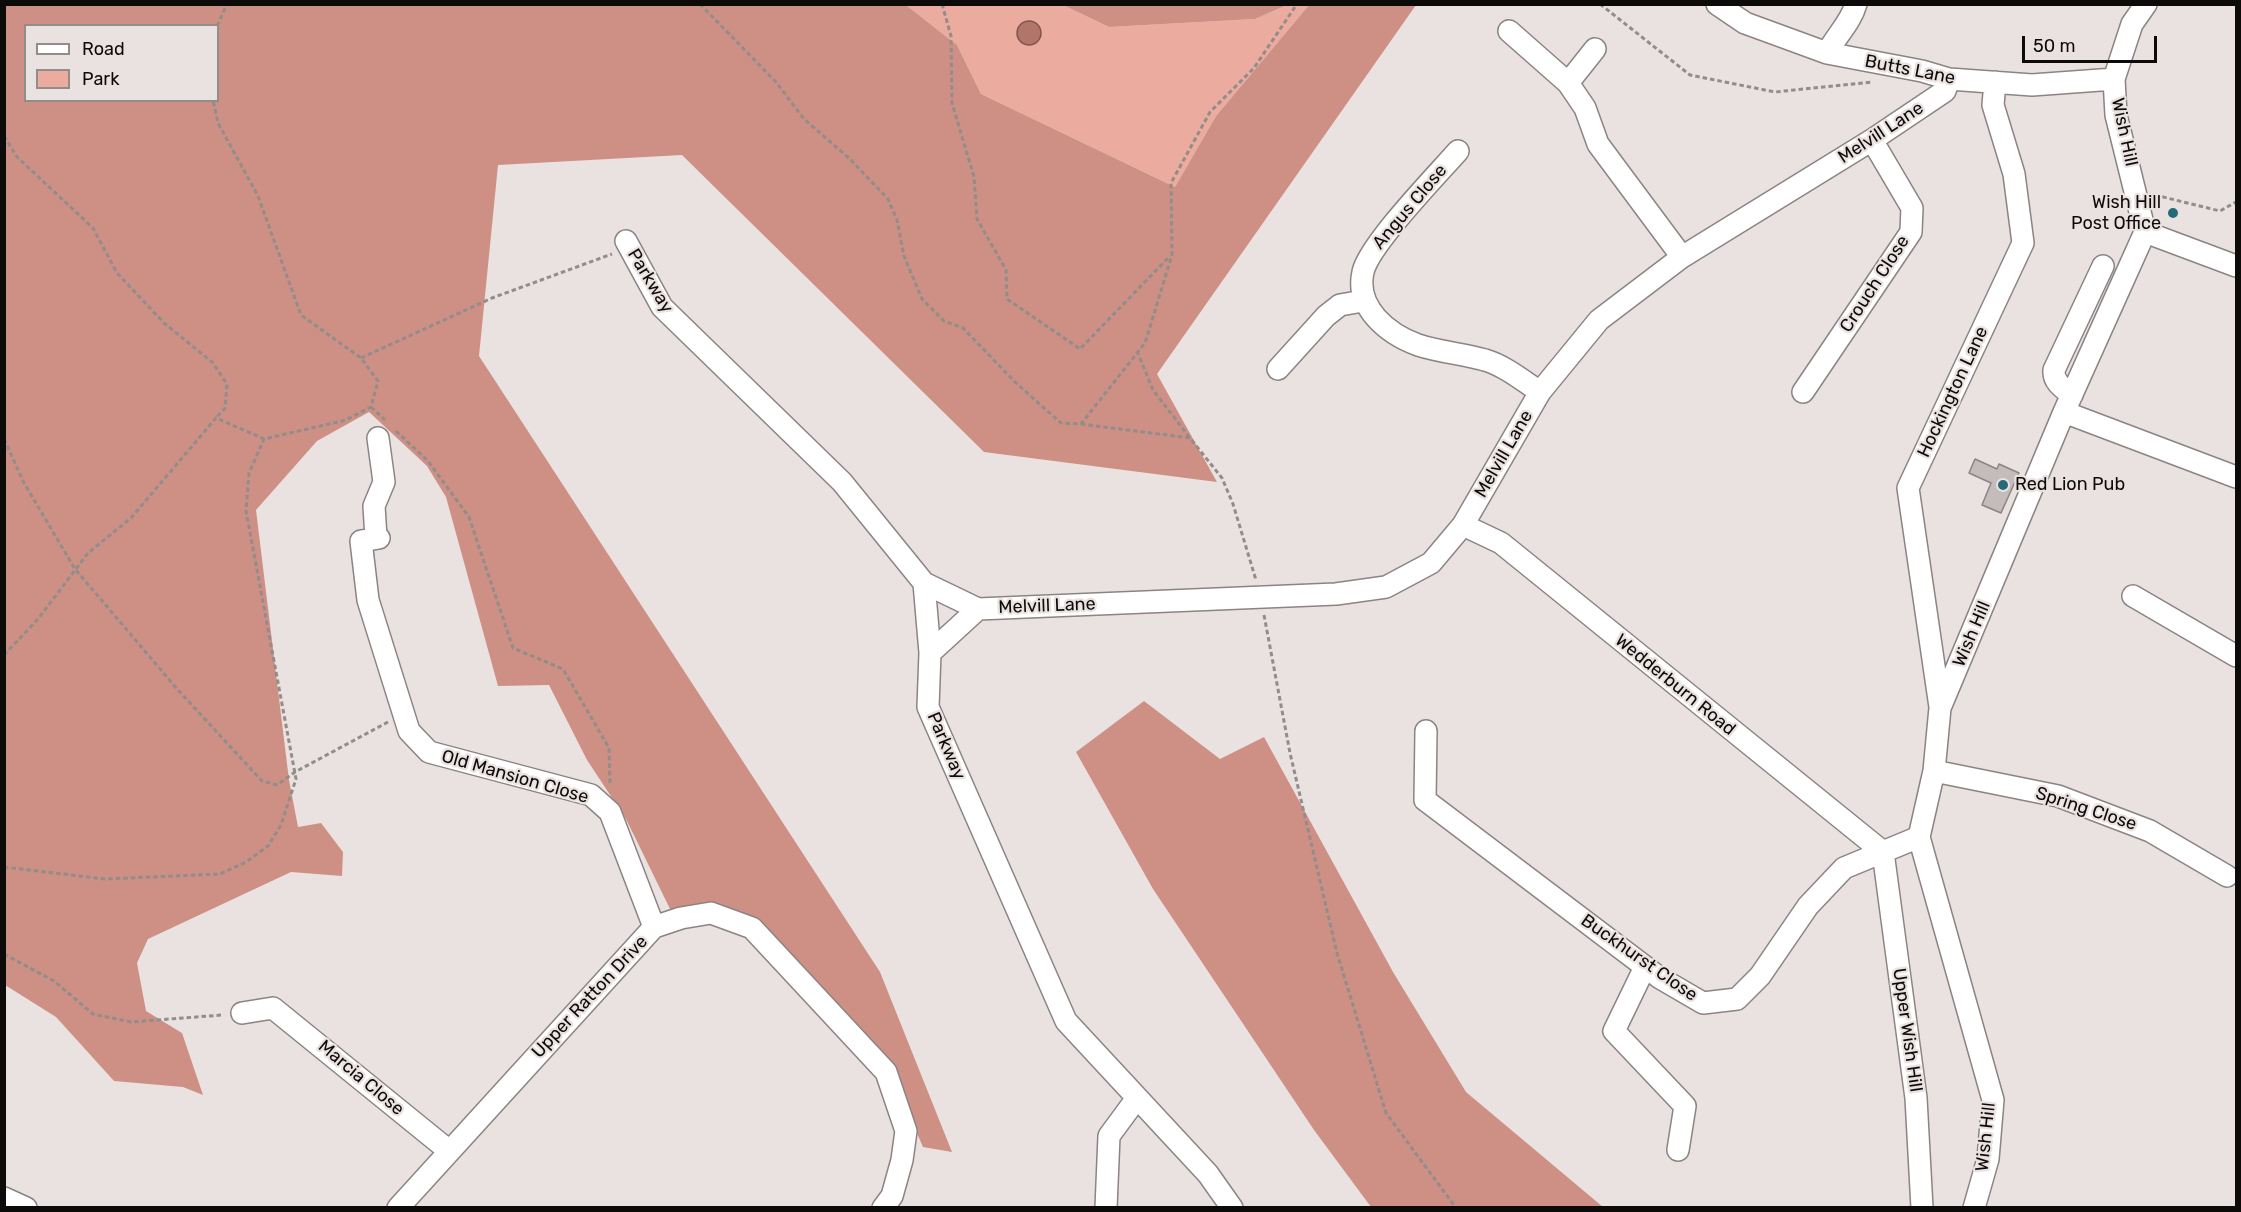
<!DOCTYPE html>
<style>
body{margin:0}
#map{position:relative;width:2241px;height:1212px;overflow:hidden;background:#eae2e0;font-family:Rubik,sans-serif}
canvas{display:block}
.frame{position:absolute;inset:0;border:6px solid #0d0b0a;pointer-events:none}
.legend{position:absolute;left:24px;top:24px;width:195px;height:78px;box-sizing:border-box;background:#eae2e0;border:2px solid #928c8a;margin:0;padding:8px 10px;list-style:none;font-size:18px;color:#0d0b0a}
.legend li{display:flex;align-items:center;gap:12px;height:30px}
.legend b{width:30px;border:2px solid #928c8a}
.scale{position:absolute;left:2022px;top:36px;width:135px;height:27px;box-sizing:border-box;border:3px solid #0d0b0a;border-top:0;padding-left:8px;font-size:18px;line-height:21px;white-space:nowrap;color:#0d0b0a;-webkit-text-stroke:4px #eae2e0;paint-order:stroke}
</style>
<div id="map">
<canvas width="2241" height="1212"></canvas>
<div class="frame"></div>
<ul class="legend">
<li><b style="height:8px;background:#fff"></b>Road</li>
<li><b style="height:16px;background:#ebab9f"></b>Park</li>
</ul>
<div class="scale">50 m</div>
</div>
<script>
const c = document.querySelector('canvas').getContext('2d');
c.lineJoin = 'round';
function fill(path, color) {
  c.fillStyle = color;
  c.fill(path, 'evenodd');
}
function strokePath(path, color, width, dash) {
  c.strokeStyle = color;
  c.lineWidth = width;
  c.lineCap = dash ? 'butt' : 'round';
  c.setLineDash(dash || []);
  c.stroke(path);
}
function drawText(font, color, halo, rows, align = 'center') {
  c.font = font + ' Rubik,sans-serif';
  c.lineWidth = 4.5;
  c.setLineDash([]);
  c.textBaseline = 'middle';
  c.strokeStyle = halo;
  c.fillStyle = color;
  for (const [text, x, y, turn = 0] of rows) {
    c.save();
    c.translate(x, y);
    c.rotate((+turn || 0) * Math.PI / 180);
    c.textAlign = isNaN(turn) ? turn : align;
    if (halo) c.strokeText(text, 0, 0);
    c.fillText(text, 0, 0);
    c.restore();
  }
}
fill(new Path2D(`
 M906 5H1063L1109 27 1255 19 1287 5H1309L1216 116 1175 187 981 94 957 45Z`), '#ebab9f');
fill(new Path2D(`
 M4 5H906L957 45 981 94 1175 187 1216 116 1309 5H1416L1157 374 1217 482 984 452 682 155 498 165 479 356 880 972 952 1152 923 1147 889 1069 734 920 672 913 626 819 587 760 549 685 498 686 446 497 427 466 369 412 317 441 256 510 289 780 298 827 321 823 343 852 342 876 291 872 148 939 137 963 146 1011 182 1033 203 1095 183 1087 114 1081 56 1017 5 985ZM26 26H218V100H26Z
 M1063 5V4L1287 5 1255 19 1109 27Z
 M1144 701 1220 759 1264 737 1393 972 1466 1092 1603 1207H1371L1314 1130 1153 889 1076 752Z`), '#ce9084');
const water = new Path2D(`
 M1017 33a12 12 0 1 1 24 0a12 12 0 1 1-24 0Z`);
fill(water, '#b1756a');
strokePath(water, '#80554d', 1.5);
const building = new Path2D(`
 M1975 459 1997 469 1999 464 2019 473 2001 513 1982 505 1991 483 1969 473Z`);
fill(building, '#c4bcba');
strokePath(building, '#8b8483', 1.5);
const minor = new Path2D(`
 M1717 4 1745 23 1827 53 1922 71 1949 79 2032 85 2114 79
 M1509 31 1568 83
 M1595 49 1568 83 1585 108 1598 144 1682 257
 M1827 53C1836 36 1851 22 1856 4
 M1458 151C1436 176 1369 245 1363 272 1355 308 1388 334 1418 345 1440 352 1463 354 1485 360 1505 366 1522 380 1540 392
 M2145 232 2236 266
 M626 241 662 307 842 482 924 583 930 653 928 707 1066 1021 1208 1174 1232 1208
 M1278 369 1326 316 1340 305 1363 301
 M1803 392 1911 232 1912 208 1872 140
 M2072 395C2063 388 2053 382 2054 370L2103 266
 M2064 412 2236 477
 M1463 525 1501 543 1883 852 1916 1098 1922 1208
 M376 538 374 506 384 482 378 438
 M379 538 361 541 368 600 409 731 429 752 591 795 610 812 654 927
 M924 583 978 609 1336 594 1386 587 1431 563 1463 525 1540 392 1599 320 1682 257 1872 140 1945 91 1949 79
 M2133 596 2236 656
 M930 653 978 609
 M1940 707 1908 488 2023 243 2014 174 1993 105 1995 82
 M1426 731 1425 800 1660 978 1703 1003 1737 999 1760 976 1808 906 1844 868 1919 837
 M1934 771 2058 796 2150 831 2227 876
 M1645 967 1614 1031 1685 1106 1678 1150
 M242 1013 273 1008 448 1150
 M4 1198 26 1208
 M398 1208 654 927 681 918 711 913 752 928 886 1072 906 1131 902 1160 892 1196 883 1208
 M1106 1208 1109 1136 1137 1098
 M1974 1208 1988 1159 1993 1100 1919 837 1934 771 1940 708 2064 412 2145 232 2116 115 2114 79 2132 24 2146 4`);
strokePath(minor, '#8b8482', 24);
strokePath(new Path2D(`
 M700 4 776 82 804 119 850 159 888 199 897 220 904 256 922 299 944 321 963 328 1015 382 1061 423 1081 424 1145 343 1172 255 1171 183 1210 112 1254 68 1297 4
 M942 4 951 36 952 103 974 177 977 219 1006 270 1007 299 1080 349 1170 256
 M1600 4 1690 75 1775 92 1872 82
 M217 26 227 4
 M4 136 17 157 93 228 117 273 164 323 212 362 227 384 225 408 216 418
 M2155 195 2220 211 2236 202
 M1137 351 1153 390 1190 438
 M361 358 492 298 612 254
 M371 407 385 420
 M1081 424 1190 438 1222 478 1233 504 1256 580
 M396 431 428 461 469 517 513 648 563 669 609 748 610 786
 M4 439 24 483 75 569 178 690 262 781 277 785 295 772 388 722
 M1264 615 1290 753 1337 953 1386 1113 1456 1208
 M4 655 38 619 88 553 131 518 216 418 264 439 346 420 371 407 378 381 361 358 301 315 258 196 218 123 213 100
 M4 867 105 879 220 874 246 862 268 846 281 825 296 779 246 511 249 473 264 439
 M4 954 54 981 93 1014 131 1022 222 1015`), '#928c8a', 3, [4.5, 3]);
strokePath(minor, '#fff', 21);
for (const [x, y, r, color] of [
 [2173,213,6,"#246c78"],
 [2003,485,6,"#246c78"]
]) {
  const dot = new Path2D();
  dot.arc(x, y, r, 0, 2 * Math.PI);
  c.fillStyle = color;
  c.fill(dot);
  strokePath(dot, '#eae2e0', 2);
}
drawText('18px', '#0d0b0a', '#eae2e0', [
 ["Butts Lane",1910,70,11],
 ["Wish Hill",2124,132,78],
 ["Melvill Lane",1881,133,-33],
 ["Angus Close",1410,207,-50],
 ["Parkway",650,281,59],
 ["Crouch Close",1875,284,-57],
 ["Hockington Lane",1953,392,-65],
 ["Melvill Lane",1504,454,-60],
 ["Melvill Lane",1047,606,-2],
 ["Wish Hill",1972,634,-67],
 ["Wedderburn Road",1675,685,39],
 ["Parkway",946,746,67],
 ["Old Mansion Close",515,777,16],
 ["Spring Close",2086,809,18],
 ["Buckhurst Close",1639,958,35],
 ["Upper Ratton Drive",590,997,-47],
 ["Upper Wish Hill",1907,1030,82],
 ["Marcia Close",361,1078,40],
 ["Wish Hill",1986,1137,-84]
]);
drawText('18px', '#0d0b0a', '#eae2e0', [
 ["Wish Hill",2161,203],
 ["Post Office",2161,224],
 ["Red Lion Pub",2015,485,"left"]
], 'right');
</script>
